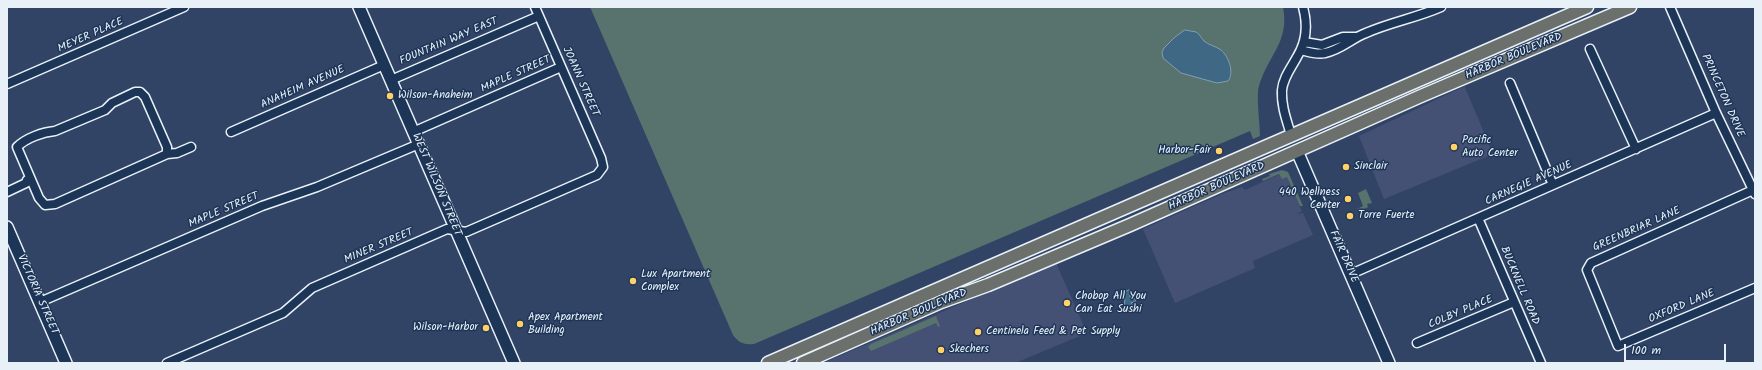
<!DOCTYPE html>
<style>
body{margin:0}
#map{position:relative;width:1762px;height:370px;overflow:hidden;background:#324466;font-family:Kalam,sans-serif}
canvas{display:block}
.frame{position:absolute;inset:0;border:8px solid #e8f1f8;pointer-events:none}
.scale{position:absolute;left:1624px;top:344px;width:102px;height:18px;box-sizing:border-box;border:2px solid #e8f1f8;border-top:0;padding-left:5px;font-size:12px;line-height:14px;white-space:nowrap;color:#e8f1f8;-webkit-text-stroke:3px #1d3557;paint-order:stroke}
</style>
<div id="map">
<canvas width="1762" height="370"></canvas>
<div class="frame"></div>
<div class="scale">100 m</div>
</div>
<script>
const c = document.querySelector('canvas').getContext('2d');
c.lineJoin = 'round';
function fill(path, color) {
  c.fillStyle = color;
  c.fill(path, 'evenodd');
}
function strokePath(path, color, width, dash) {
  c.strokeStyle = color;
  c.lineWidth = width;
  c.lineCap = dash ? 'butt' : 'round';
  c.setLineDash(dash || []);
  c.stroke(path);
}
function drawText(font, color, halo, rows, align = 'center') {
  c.font = font + ' Kalam,sans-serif';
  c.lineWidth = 3;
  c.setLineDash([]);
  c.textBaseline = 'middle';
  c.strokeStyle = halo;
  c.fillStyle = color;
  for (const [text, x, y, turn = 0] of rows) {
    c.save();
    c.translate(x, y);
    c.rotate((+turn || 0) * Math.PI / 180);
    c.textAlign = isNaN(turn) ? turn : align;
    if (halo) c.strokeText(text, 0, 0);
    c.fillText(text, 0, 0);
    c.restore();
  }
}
fill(new Path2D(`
 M1464 85 1493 154 1384 199 1359 136 1459 89 1464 87Z
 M1280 174 1287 177 1302 211 1297 214 1303 213 1313 235 1253 261 1255 268 1175 303 1143 229 1222 194 1242 187 1245 190Z
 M1056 263 1087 333 1015 363H823Z`), '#445174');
fill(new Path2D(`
 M590 7H1283C1290 42 1268 55 1259 86 1256 96 1260 124 1260 136L1253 139 1250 131 754 344C744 345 739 343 733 335Z
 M1282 170 1288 172 1303 206H1300L1287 177 1282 179 1279 174 1263 181 1262 179 1270 176 1269 174Z
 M1366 189 1372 203 1367 204 1368 207 1358 212 1357 209 1363 206 1358 193Z
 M936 316 940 326 938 327 936 323 871 351 868 347 871 344Z`), '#58726e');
const water = new Path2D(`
 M1185 30 1196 32C1200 34 1201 38 1204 41 1208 45 1216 46 1221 50 1228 56 1235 72 1228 81L1217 83 1181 73 1163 58 1162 52 1164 48 1174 38Z
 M1129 290 1131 291 1130 297H1133L1136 301 1131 303 1134 307V310L1128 312 1127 309 1124 307 1125 299 1121 295Z`);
fill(water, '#3e6884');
strokePath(water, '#829fb2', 1);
const street = new Path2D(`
 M1670 7 1716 113 1755 194
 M1304 42 1322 45 1343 37H1356
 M1590 49 1636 149
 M1301 50C1309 52 1317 55 1325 53 1341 50 1352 38 1366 33 1391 22 1416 18 1441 7
 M391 80 539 16
 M1510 83 1553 185
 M7 84 184 7
 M231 132 384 65
 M413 132 561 67
 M1291 135C1287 121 1281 106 1282 90 1283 78 1291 68 1297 57 1307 41 1308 25 1303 7
 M167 154V147L145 97 140 92H135L112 103 105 110 55 131C43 132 26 138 17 147L39 198 45 205 55 204 167 154 177 153 191 147
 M1753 190 1591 263 1587 270 1618 346 1755 288
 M7 192 26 183 27 180 30 178
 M1478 218 1541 363
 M1351 274 1716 113
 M40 302 262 206 317 187 419 144
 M1417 343 1514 302
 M167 363 283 313 312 288 447 229 466 232 597 175 603 167 601 158 535 7`);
const secondary = new Path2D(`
 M359 7 514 363
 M1297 151 1389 363
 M7 227 66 363`);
const primary = new Path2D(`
 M768 363 1587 7
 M803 363 941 302 988 285 1130 225 1421 96 1630 7`);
strokePath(street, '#e8f1f8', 11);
strokePath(secondary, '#e8f1f8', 14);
strokePath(primary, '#e8f1f8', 15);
strokePath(street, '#1d3557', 8);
strokePath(secondary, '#1d3557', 11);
strokePath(primary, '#6b706d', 12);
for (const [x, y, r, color] of [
 [390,96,4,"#ffd166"],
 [1454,147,4,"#ffd166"],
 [1219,151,4,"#ffd166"],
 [1346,167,4,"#ffd166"],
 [1348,199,4,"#ffd166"],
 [1350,216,4,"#ffd166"],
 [633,281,4,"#ffd166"],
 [1067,303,4,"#ffd166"],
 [520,324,4,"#ffd166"],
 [486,328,4,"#ffd166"],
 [978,332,4,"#ffd166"],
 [941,350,4,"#ffd166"]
]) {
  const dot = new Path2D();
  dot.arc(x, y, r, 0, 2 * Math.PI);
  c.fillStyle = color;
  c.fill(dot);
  strokePath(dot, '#1d3557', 1.5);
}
drawText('11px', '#e8f1f8', '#1d3557', [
 ["MEYER PLACE",91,36,-24],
 ["FOUNTAIN WAY EAST",449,42,-23],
 ["HARBOR BOULEVARD",1514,57,-23],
 ["MAPLE STREET",516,75,-24],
 ["JOANN STREET",580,82,66],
 ["ANAHEIM AVENUE",303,88,-24],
 ["PRINCETON DRIVE",1722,96,66],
 ["CARNEGIE AVENUE",1529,184,-24],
 ["WEST WILSON STREET",436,185,67],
 ["HARBOR BOULEVARD",1217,187,-24],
 ["MAPLE STREET",224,211,-23],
 ["GREENBRIAR LANE",1637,230,-24],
 ["MINER STREET",379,247,-23],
 ["FAIR DRIVE",1343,257,66],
 ["BUCKNELL ROAD",1519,286,67],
 ["VICTORIA STREET",37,295,66],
 ["OXFORD LANE",1682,307,-23],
 ["HARBOR BOULEVARD",919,313,-23],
 ["COLBY PLACE",1461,313,-23]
]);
drawText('11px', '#e8f1f8', '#1d3557', [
 ["Wilson-Anaheim",398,96],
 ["Pacific",1462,141],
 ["Auto Center",1462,154],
 ["Harbor-Fair",1211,151,"right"],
 ["Sinclair",1354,167],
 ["440 Wellness",1340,193,"right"],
 ["Center",1340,206,"right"],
 ["Torre Fuerte",1358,216],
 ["Lux Apartment",641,275],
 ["Complex",641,288],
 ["Chobop All You",1075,297],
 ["Can Eat Sushi",1075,310],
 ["Apex Apartment",528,318],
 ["Building",528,331],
 ["Wilson-Harbor",478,328,"right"],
 ["Centinela Feed & Pet Supply",986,332],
 ["Skechers",949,350]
], 'left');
</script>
